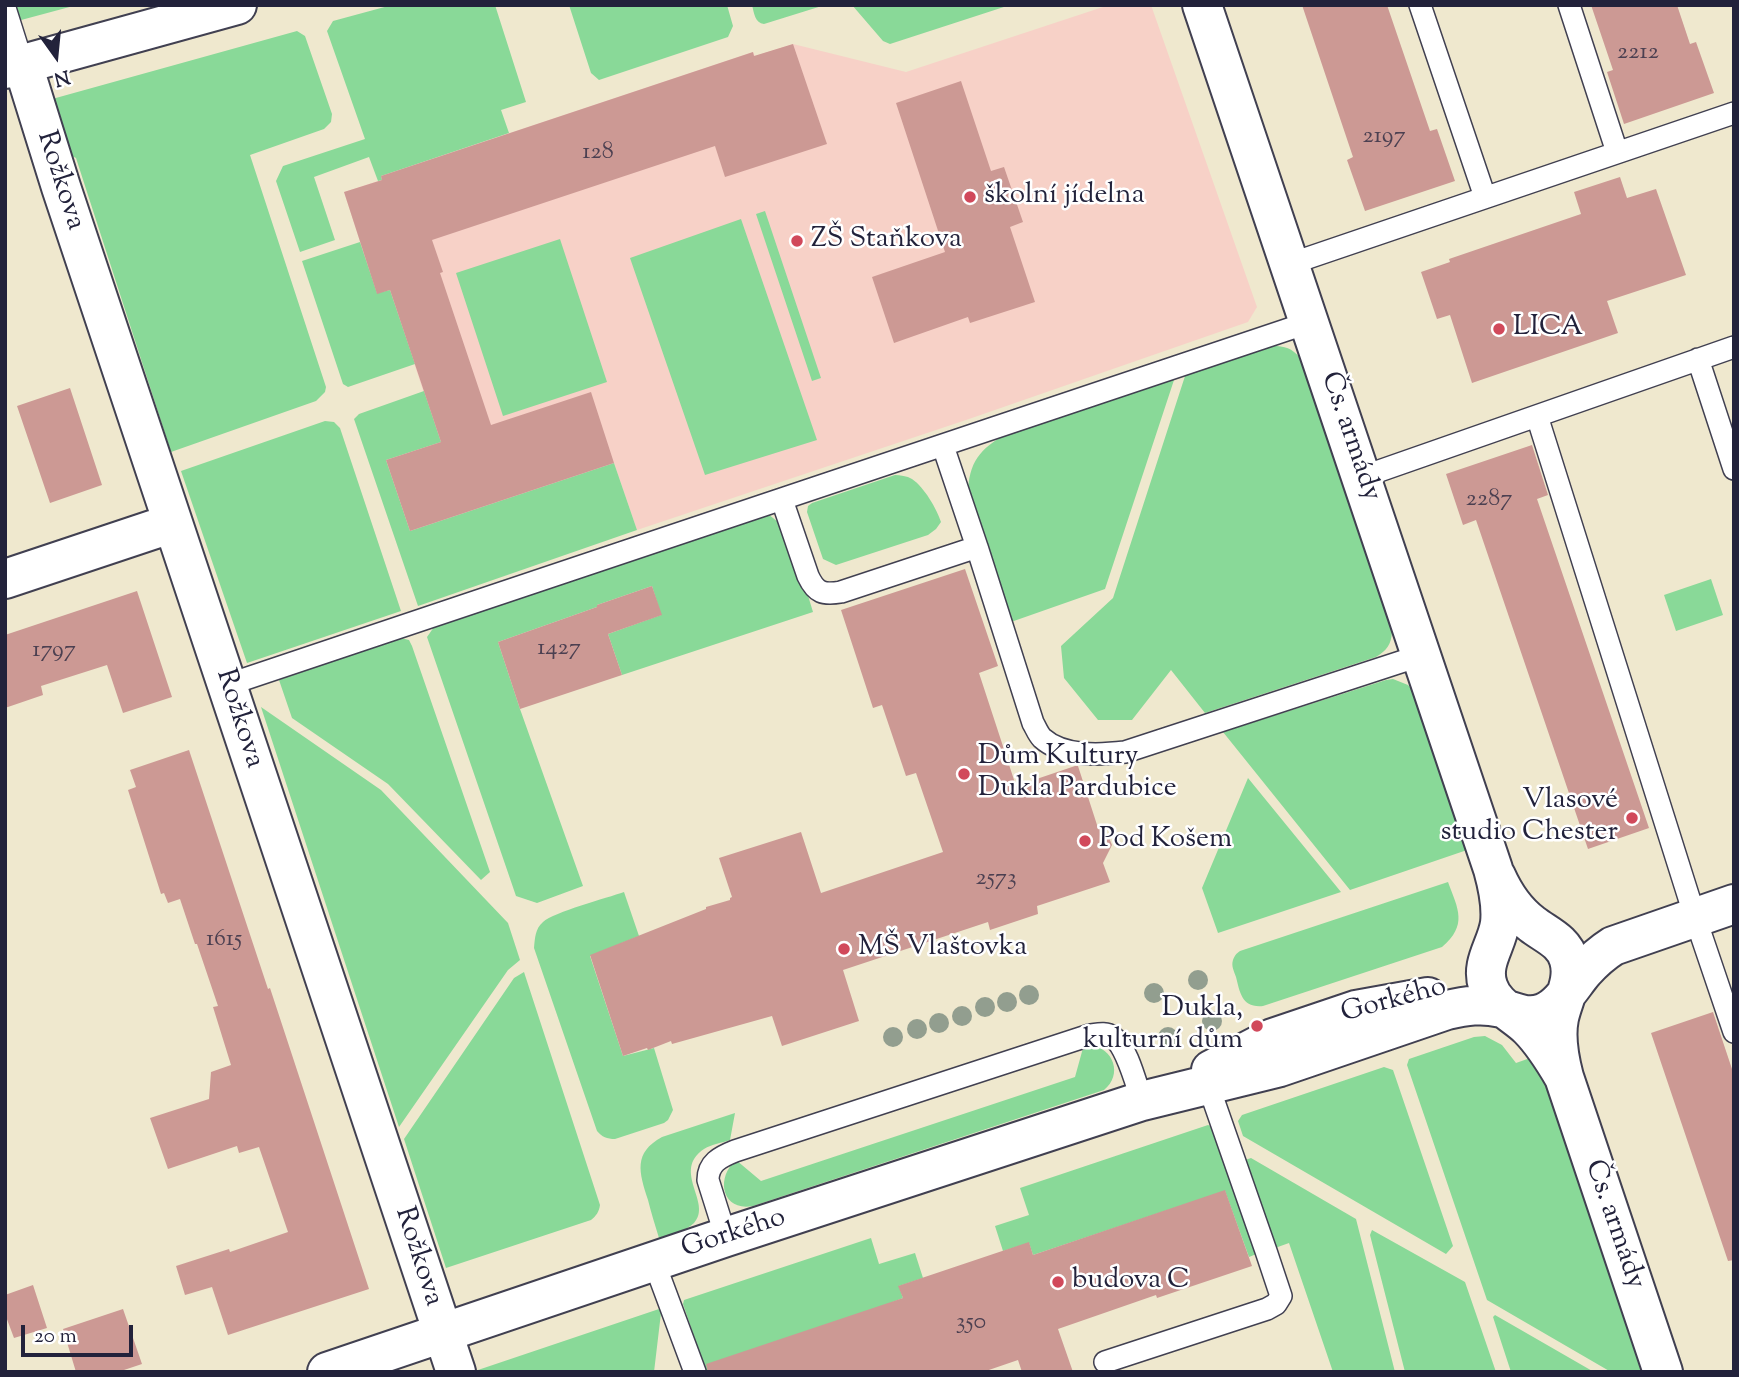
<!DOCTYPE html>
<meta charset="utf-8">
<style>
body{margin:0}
#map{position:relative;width:1739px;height:1377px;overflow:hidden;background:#efe8ce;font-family:"Sorts Mill Goudy",serif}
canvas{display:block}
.frame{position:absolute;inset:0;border:7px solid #22223b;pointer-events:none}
.north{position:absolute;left:21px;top:21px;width:70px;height:70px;-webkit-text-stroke:5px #fff;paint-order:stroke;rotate:165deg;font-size:19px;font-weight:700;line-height:28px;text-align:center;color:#22223b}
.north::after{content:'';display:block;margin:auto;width:24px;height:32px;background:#22223b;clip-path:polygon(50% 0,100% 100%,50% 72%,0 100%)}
.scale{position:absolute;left:21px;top:1325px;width:112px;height:32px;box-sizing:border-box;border:4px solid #22223b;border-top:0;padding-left:9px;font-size:21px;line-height:24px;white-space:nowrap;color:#22223b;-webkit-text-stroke:5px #fff;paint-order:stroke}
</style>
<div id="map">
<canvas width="1739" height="1377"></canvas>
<div class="frame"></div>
<div class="north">N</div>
<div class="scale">20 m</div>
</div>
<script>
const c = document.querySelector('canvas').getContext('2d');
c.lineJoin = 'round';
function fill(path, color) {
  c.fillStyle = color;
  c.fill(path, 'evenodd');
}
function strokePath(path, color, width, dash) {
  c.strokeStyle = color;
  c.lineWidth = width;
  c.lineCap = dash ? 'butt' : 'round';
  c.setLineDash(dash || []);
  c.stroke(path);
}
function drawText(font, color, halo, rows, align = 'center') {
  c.font = font + ' "Sorts Mill Goudy",serif';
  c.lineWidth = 5;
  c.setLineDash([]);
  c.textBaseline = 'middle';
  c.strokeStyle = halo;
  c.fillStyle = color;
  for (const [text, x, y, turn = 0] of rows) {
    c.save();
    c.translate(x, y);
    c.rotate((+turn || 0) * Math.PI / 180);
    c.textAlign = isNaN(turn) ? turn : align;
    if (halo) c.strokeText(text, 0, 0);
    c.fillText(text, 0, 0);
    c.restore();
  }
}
fill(new Path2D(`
 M1109 5H1151L1257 307 1248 322 969 419 637 530 614 463 410 531 386 460 440 442 390 290 377 294 344 192 381 180V176L753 52 755 56 793 44 906 72Z`), '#f7d1c7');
fill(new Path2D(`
 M5 5H77L10 23Z
 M392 5H495L526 102 501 110 509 133 381 176 382 180 378 181 369 157 314 177 335 240 300 252 276 181 283 166 365 139 327 31 333 21Z
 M569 5H727L733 26 728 37 599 80 591 73Z
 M752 5H825L764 24C755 23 754 13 752 5Z
 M852 5H1010L890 44 883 41Z
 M297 31 305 36 332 114 331 122 324 129 250 155 326 387 325 392 316 401 171 452 76 158 62 151 45 101Z
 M765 211 821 378 812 381 756 214Z
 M741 219 817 440 705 475 630 258Z
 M560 239 607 382 503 416 456 273Z
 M360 242 377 293 390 290 415 364 348 387 343 384 302 261Z
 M1272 346C1285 346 1292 348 1300 358L1392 632C1391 645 1387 650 1376 657L1205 713 1171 670 1132 720H1098L1064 678 1061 646 1113 598 1186 373Z
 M1175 377 1105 589 1011 622 968 489C970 458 984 446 1010 432Z
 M424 391 441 442 386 460 410 531 614 463 637 530 418 606 354 419 359 414Z
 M325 421 334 422 340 428 401 611 247 663 181 471Z
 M895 475C900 475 907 476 912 479 924 487 937 509 941 522L936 529 928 535 836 565 823 559 807 512 808 506 812 503Z
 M768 514 788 530 813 612 622 675 608 634 661 615 652 586 597 605V607L498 642 520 709 583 886 537 903 516 896 427 637 434 627Z
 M1711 579 1723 615 1676 631 1664 595Z
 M401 638 409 640 412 646 490 872 481 880 388 784 292 718 279 680Z
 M1393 679 1408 685 1414 692 1470 849 1350 890 1223 732 1386 680Z
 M261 707 381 790 508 923 520 960 508 970 399 1127Z
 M1248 778 1341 892 1218 933 1202 888Z
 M1448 882C1458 909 1468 925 1442 947L1263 1006C1242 1008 1240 993 1236 977 1234 971 1231 966 1233 960 1235 955 1236 954 1240 951Z
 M624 892 639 936 590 956 623 1056 654 1048 673 1110 668 1120 664 1123 615 1139C607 1139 602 1137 597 1131L534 948C535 938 535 929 543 922 554 912 607 898 624 892Z
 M524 972 600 1205C599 1212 596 1216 591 1220L446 1268 404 1139 514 978Z
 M1485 1036 1502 1045 1516 1063 1533 1057 1543 1075 1646 1372H1611L1487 1300 1407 1065 1409 1059 1474 1037Z
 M1090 1045C1114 1048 1123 1075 1104 1090L753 1206C722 1212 715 1178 736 1160L761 1181 1075 1077 1083 1048Z
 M1384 1067 1393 1070 1453 1246 1446 1254 1243 1136 1238 1121 1242 1115Z
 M735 1113 730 1140C722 1143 712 1144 704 1149 671 1171 713 1203 694 1223 685 1232 670 1234 659 1238 655 1225 651 1212 648 1200 639 1172 633 1153 662 1137Z
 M1208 1125 1217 1129 1259 1253 1249 1257 1225 1191 1033 1255 1029 1243 1003 1251 995 1226 1029 1215 1020 1188Z
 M1251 1158 1356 1219 1395 1372H1333L1289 1243 1275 1248 1245 1160Z
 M1372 1230 1465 1282 1496 1372H1405L1370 1235Z
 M871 1238 879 1264 915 1253 923 1278 899 1286 903 1298 713 1372H706L683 1304 684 1300Z
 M659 1309 661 1313 654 1372H472Z
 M1495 1315 1594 1372H1511L1493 1317Z`), '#89d998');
fill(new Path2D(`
 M1302 5H1387L1430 131 1437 129 1455 181 1365 211 1347 160 1353 157Z
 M1591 5H1677L1690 44 1696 42 1714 93 1624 124 1607 72 1613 70Z
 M793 44 827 144 725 177 715 146 432 240 443 272 440 273 491 425 591 392 614 463 410 531 386 460 441 442 390 290 377 294 344 192 382 180 381 176 753 52 754 56Z
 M961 81 991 171 1004 167 1023 222 1010 227 1035 302 970 323 968 317 894 343 872 277 945 252 896 103Z
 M1620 177 1627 198 1656 189 1686 275 1607 301 1618 333 1472 383 1450 315 1437 319 1421 272 1450 262 1449 259 1581 214 1574 192Z
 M70 388 102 485 50 503 17 406Z
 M1532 445 1548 495 1537 499 1649 828 1588 849 1476 520 1463 525 1446 474Z
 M965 569 998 666 979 673 1016 786 1075 766H1078L1098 828 1107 833 1112 845 1103 863 1110 882 1037 906 1038 914 990 930 988 922 843 970 859 1021 782 1046 772 1016 672 1044 671 1041 648 1050 647 1048 623 1056 590 955 706 909V907L730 900V898L732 897 719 858 801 832 821 893 943 852 916 773 906 776 882 705 873 708 841 610Z
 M652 586 662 615 608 634 622 675 520 709 498 642 597 607V605Z
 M137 591 172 697 123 713 107 665 41 686 43 695 5 708V635Z
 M189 750 268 989 270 988 369 1289 228 1335 212 1287 185 1295 176 1266 229 1249 230 1252 288 1232 259 1147 239 1153 237 1146 168 1169 150 1118 209 1099 211 1072 231 1065 213 1007 218 1006 197 944H195L180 899 168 903 164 893 161 894 128 790 136 787 130 770Z
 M1713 1012 1734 1075V1260L1728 1261 1651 1033Z
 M1225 1190 1252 1266 1157 1298 1156 1295 1058 1329 1073 1372H1022L1018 1360 983 1372H708L706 1364 903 1298 898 1286 1029 1242 1033 1255Z
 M33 1285 47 1328 14 1338 5 1314V1295Z
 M123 1309 142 1364 118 1372H76L63 1329Z`), '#cc9994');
const service = new Path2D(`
 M1420 5 1485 197
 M1569 5 1617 152
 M5 8 23 65
 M1290 264 1734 113
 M1698 359 1734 469
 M1537 416 1695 917 1734 1032
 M1362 477 1734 347
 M782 500 808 576C816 593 823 595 841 592L977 547 943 446
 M977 547 1033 723C1036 728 1038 734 1042 738 1063 757 1099 755 1125 752L1422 655
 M227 685 1310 322
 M726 1237 708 1180C708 1163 720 1157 735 1151L1090 1035C1098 1034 1106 1032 1113 1037 1127 1047 1136 1084 1142 1101
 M654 1262 695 1372
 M1105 1362 1267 1309 1276 1304 1281 1296 1266 1251 1205 1076`);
const minor = new Path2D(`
 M1202 5 1493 869C1498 887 1502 905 1500 923 1497 945 1480 963 1488 986 1494 1006 1515 1014 1529 1028 1543 1042 1554 1060 1564 1077
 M23 65 61 187 456 1372
 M5 69 237 5
 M5 579 173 523
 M1496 876C1504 894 1516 912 1532 924 1546 935 1564 941 1569 960 1575 980 1563 999 1559 1018 1555 1038 1559 1058 1564 1077L1663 1372
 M1211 1070 1273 1038 1356 1010 1428 997
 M327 1372 726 1237 1142 1101 1280 1067 1447 1010C1465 1006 1482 1003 1501 1008 1515 1012 1527 1019 1543 1013 1561 1006 1572 985 1584 971 1593 961 1602 953 1613 946L1734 904`);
strokePath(service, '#414051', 24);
strokePath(minor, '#414051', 42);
strokePath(service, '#fff', 21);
strokePath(minor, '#fff', 38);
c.fillStyle = '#929e8f';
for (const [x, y] of [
 [1198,980],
 [1154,993],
 [1029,995],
 [1007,1002],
 [985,1007],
 [962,1016],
 [1212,1021],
 [939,1023],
 [917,1029],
 [893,1037],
 [1168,1037]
]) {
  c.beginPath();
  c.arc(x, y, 10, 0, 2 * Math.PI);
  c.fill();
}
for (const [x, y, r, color] of [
 [970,197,7,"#d1495b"],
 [797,241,7,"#d1495b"],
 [1499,329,7,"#d1495b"],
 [964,774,7,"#d1495b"],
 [1632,818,7,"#d1495b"],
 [1085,841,7,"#d1495b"],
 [844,949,7,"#d1495b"],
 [1257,1026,7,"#d1495b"],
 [1058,1282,7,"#d1495b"]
]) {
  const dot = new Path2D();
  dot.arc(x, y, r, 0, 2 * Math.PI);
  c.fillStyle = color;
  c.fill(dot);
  strokePath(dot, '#fff', 2.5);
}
drawText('24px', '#4c4051', null, [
 ["2212",1638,54],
 ["2197",1384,138],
 ["128",598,154],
 ["2287",1489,501],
 ["1427",559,650],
 ["1797",54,652],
 ["2573",996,880],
 ["1615",224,941],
 ["350",971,1324]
]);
drawText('28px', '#22223b', '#fff', [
 ["Rožkova",59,181,72],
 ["Čs. armády",1349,437,71],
 ["Rožkova",238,719,72],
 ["Gorkého",1394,1002,-15],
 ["Čs. armády",1613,1225,71],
 ["Gorkého",734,1235,-18],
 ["Rožkova",417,1257,72]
]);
drawText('28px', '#22223b', '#fff', [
 ["školní jídelna",984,197],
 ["ZŠ Staňkova",811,241],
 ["LICA",1513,329],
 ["Dům Kultury",978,758],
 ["Dukla Pardubice",978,790],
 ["Vlasové",1618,802,"right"],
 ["studio Chester",1618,834,"right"],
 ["Pod Košem",1099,841],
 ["MŠ Vlaštovka",858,949],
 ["Dukla,",1243,1010,"right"],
 ["kulturní dům",1243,1042,"right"],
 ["budova C",1072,1282]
], 'left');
</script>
